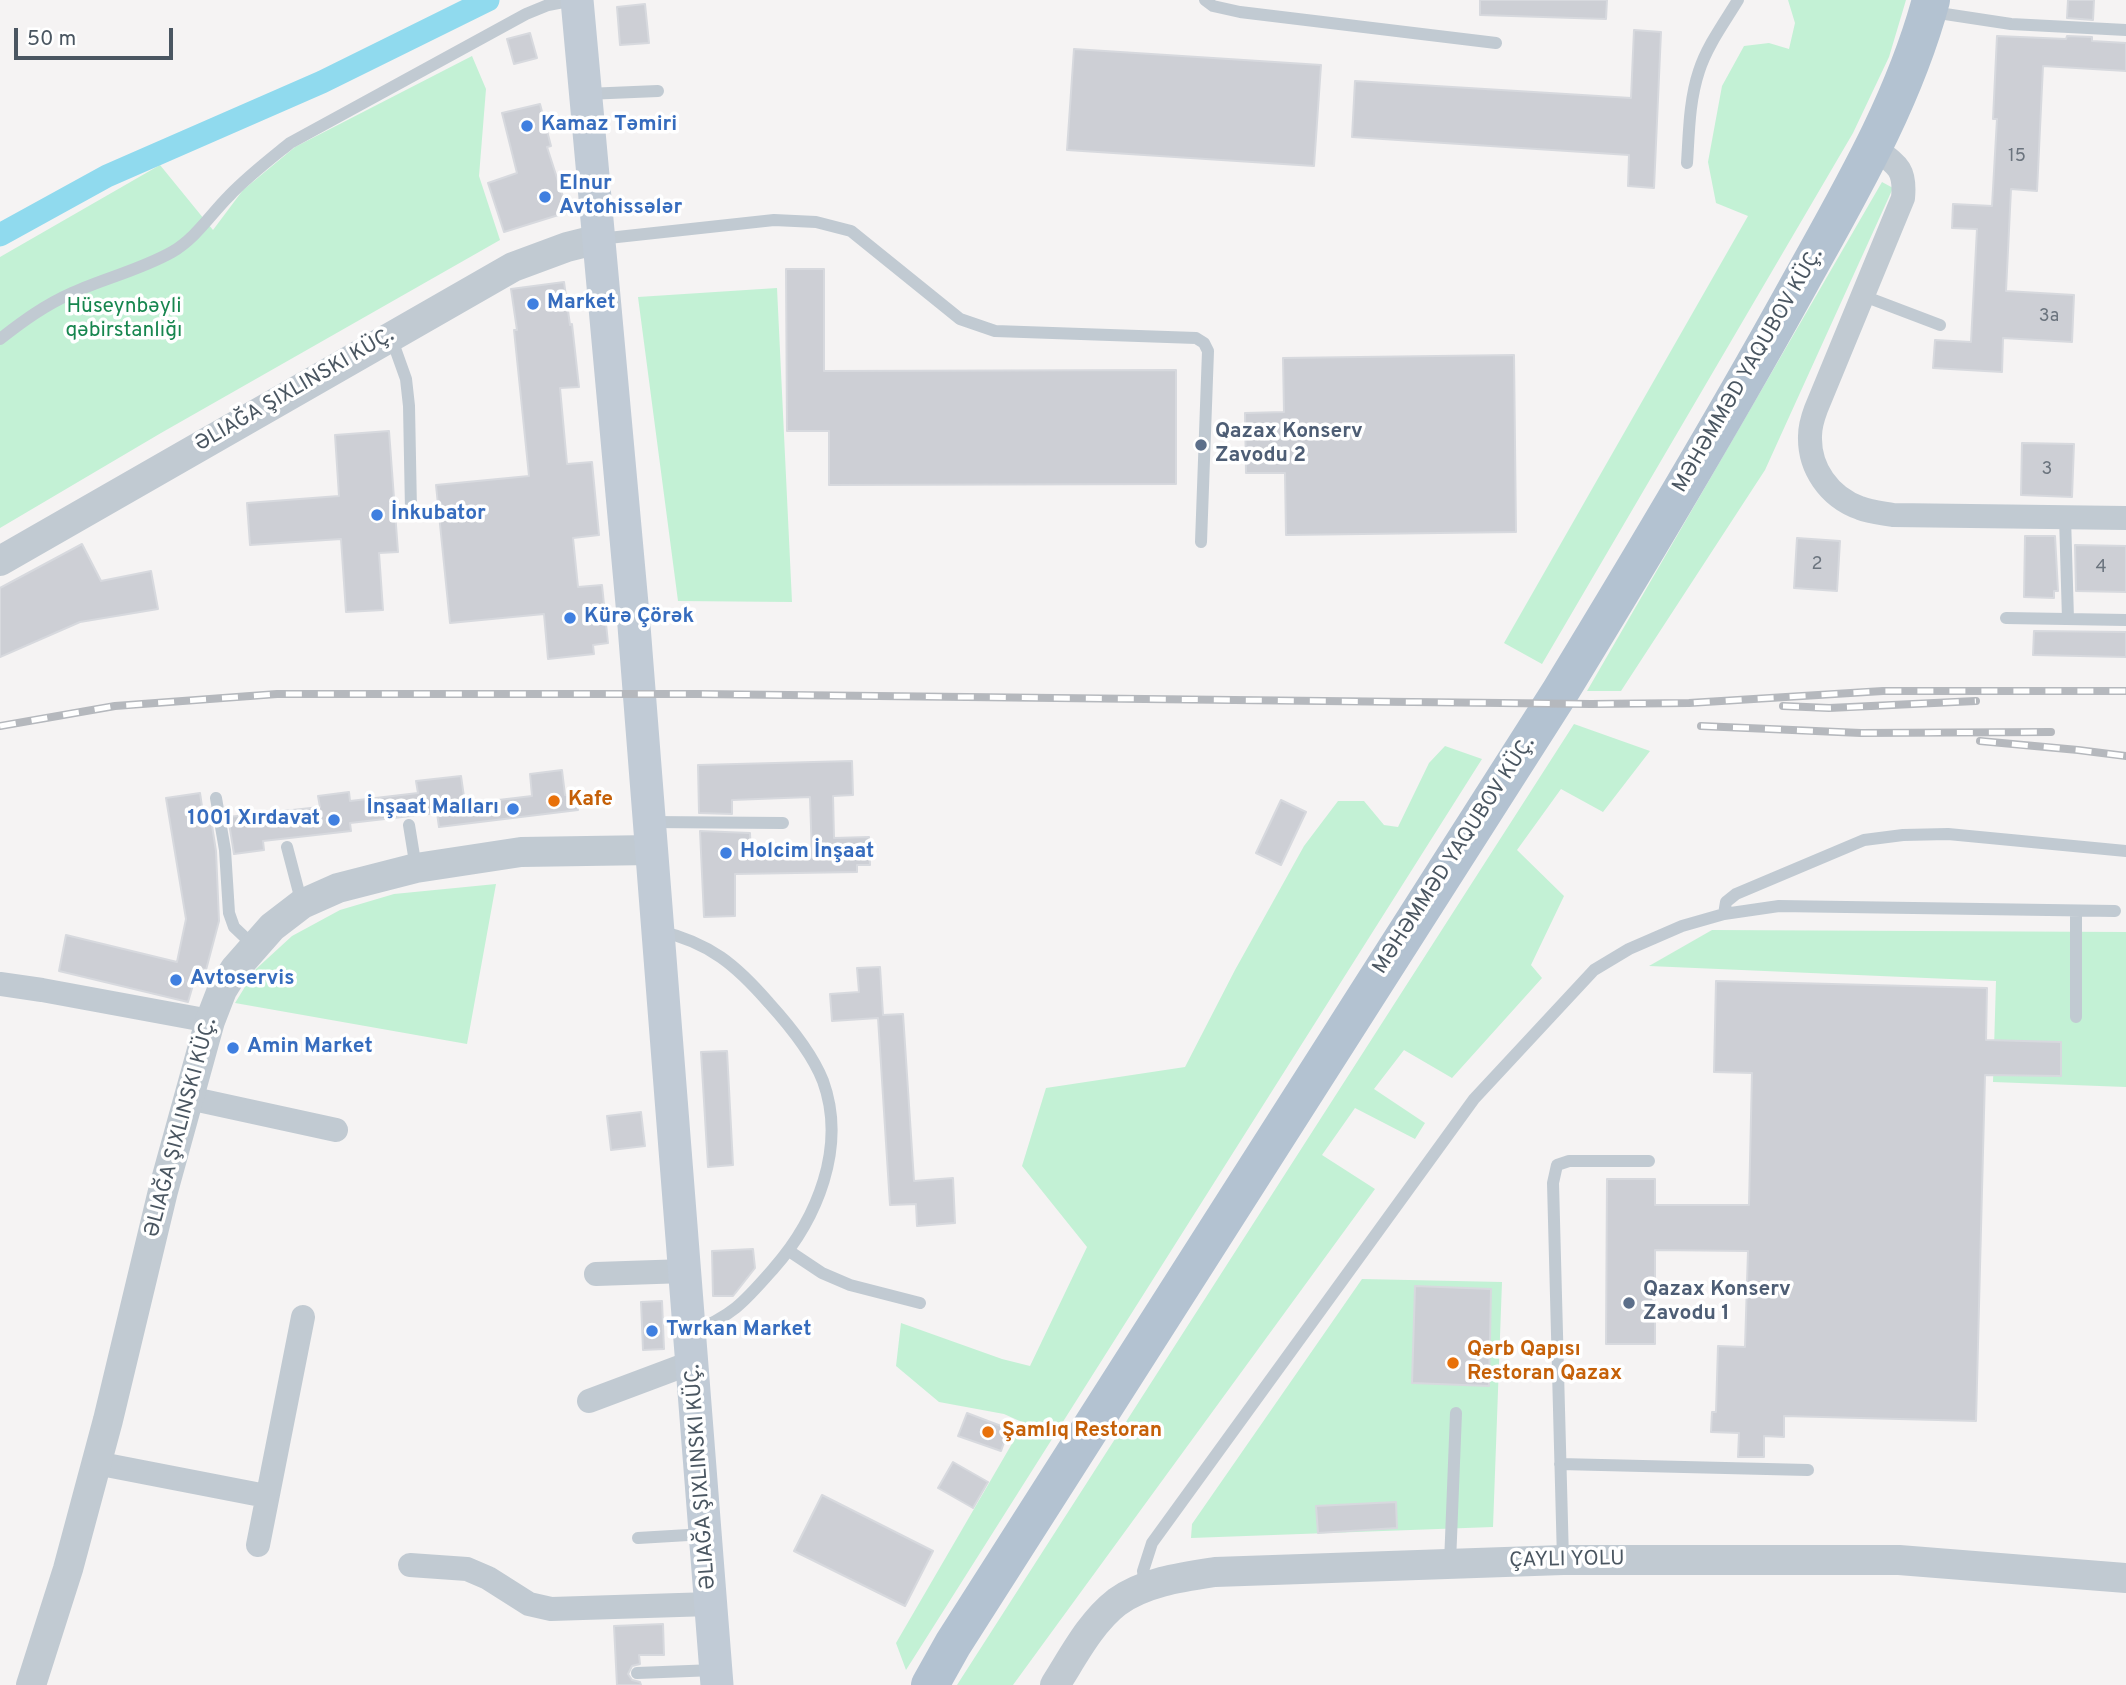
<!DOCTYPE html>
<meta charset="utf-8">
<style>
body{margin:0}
#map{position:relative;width:2126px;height:1685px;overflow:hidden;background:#f5f3f3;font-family:Overpass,sans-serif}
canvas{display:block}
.scale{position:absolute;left:14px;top:28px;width:159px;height:32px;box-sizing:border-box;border:4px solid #4a5661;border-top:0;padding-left:9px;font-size:21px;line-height:24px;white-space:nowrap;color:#4a5661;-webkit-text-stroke:5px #fff;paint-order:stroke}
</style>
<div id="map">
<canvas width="2126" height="1685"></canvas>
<div class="scale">50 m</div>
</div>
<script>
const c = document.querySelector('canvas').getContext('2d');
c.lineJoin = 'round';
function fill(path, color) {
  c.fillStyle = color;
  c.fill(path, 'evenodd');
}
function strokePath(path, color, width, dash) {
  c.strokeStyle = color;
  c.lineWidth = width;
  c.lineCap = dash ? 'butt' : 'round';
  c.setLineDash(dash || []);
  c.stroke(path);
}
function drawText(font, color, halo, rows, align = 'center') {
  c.font = font + ' Overpass,sans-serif';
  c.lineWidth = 7;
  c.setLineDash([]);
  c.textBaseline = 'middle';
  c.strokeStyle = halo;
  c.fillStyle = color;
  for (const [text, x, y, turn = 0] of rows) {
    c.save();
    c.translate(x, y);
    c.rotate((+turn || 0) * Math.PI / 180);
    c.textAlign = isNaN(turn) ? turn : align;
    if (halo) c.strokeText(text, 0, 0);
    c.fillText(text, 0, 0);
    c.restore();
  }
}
fill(new Path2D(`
 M1788 0H1906L1889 57 1853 133 1542 664 1504 643 1748 216 1716 203 1708 162 1722 86 1744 46 1769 43 1789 49 1795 23Z
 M472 56 486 89 479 176 500 240 161 433 0 528V257L160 165 213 230 243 190 295 147Z
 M1882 182 1893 188 1765 470 1621 691H1587Z
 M777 288 792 602 678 601 638 297Z
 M1574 724 1650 751 1603 812 1561 789 1517 850 1564 896 1531 965 1542 978 1452 1078 1404 1050 1374 1089 1425 1123 1415 1139 1355 1108 1322 1155 1375 1189 1013 1685H957Z
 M1445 746 1482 759 906 1670 896 1643 1024 1423 1004 1414 939 1402 896 1366 901 1323 1002 1359 1030 1366 1087 1247 1022 1166 1046 1088 1185 1067 1235 970 1304 846 1338 801H1364L1384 825 1398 827 1429 763Z
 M496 884 467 1044 235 1003 256 969 292 936 340 910 394 894Z
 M1712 930 2126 932V1087L1993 1082 1996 981 1649 966Z
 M1362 1279 1502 1282 1493 1527 1191 1538 1192 1524Z`), '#c3f1d5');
strokePath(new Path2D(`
 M0 235 107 176 322 82 488 0`), '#90daee', 23);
const building = new Path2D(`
 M1480 0H1607L1606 19 1480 15Z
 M2068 0H2094L2093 20 2067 18Z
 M645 4 649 43 620 45 617 7Z
 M1634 30 1661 32 1654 188 1628 186 1629 155 1352 137 1355 81 1631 98Z
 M530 33 537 58 514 64 507 39Z
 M1997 36 2066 39 2067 36 2092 37V41L2126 43V71L2043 66 2037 191 2011 189 2006 291 2074 295 2072 342 2003 338 2002 372 1933 368 1935 340 1971 342 1977 229 1952 228 1953 204 1992 206 1997 119H1993Z
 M1074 49 1321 65 1314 166 1067 150Z
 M540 104 551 146 547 147 568 212 504 232 488 183 517 173 502 113Z
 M786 269H824V371L1176 370V484L829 485V431H787Z
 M564 282 570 325 572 324 579 387 560 388 567 464 592 462 599 535 573 538 578 587 602 585 608 643 593 645 594 654 548 659 544 614 450 623 436 485 529 476 514 330H517L511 289Z
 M1514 355 1516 532 1286 535 1285 473H1246L1245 413 1284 412 1283 358Z
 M389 431 398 552 379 553 383 610 346 612 341 539 250 545 247 503 339 496 335 435Z
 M2022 443 2074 444 2072 497 2021 495Z
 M2025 536H2055L2058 591H2054V598L2024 597Z
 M1797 538 1840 541 1837 591 1794 588Z
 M82 544 101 581 151 571 158 609 80 622 0 657V588Z
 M2075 545 2126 546V592L2076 591Z
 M2034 631 2126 632V657L2033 655Z
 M852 761 853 795 833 796 834 838 869 837 870 865H857V872L735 874V916L704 917 700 831 750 833 751 858 812 857 810 797 732 800V814L699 813 698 765Z
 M562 770 565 795 576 794 578 810 439 827 437 813 350 823 351 831 263 841 264 850 234 854 228 817 320 807 318 796 349 792 350 801 418 793 416 781 461 776 465 804 532 796 530 774Z
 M200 793 204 820 211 819 216 851 219 921 206 970 198 968 188 1002 59 971 66 935 177 962 186 919 166 798Z
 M1281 800 1306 812 1281 865 1256 853Z
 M880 967 883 1015 903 1014 914 1181 953 1178 955 1223 917 1226 916 1204 890 1205 878 1018 832 1021 830 994 859 992 857 968Z
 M1716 981 1987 988 1986 1040 2061 1042V1076L1985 1075 1976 1421 1784 1416V1437L1764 1436V1457H1738L1739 1433 1711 1432 1712 1412H1716L1718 1346 1745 1347 1748 1251 1655 1250V1344H1606L1607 1179H1655V1205H1749L1752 1073 1714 1072Z
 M727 1051 733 1165 708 1167 701 1052Z
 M641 1112 645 1146 611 1150 607 1116Z
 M753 1249 755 1268 733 1296H713L712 1251Z
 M1415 1286 1491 1289 1489 1386 1412 1383Z
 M662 1301 664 1349 643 1350 641 1302Z
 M967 1413 1009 1429 1001 1451 958 1436Z
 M953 1462 988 1482 973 1508 938 1488Z
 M822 1495 933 1551 905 1606 794 1551Z
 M1396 1502 1397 1528 1318 1533 1316 1506Z
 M663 1624 664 1655H639L640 1664 632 1666 628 1674 632 1680 640 1682 641 1685H617L614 1626Z`);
fill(building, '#cdcfd5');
strokePath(building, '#d7d9de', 2);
strokePath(new Path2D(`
 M1205 0 1213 6 1240 12 1496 43
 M1932 12 2011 24 2126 30
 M586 94 658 91
 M1687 163C1689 133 1689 101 1699 71 1707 46 1724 23 1738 0
 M599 239 774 220 816 222 851 231 960 319 995 331 1196 338 1204 343 1208 351 1201 542
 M1861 295 1940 325
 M391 337 406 379 409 406 411 510
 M0 339C23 321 45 305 72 293 105 278 140 270 172 252 196 238 210 215 229 196 248 176 269 160 290 143L526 14 548 5 574 0
 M2065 517 2068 619
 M2006 618 2126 620
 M216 798 225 850 229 913 234 927 254 946
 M650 822 783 823
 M409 825 416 868
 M287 847 302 904
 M1724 914 1726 902 1736 894 1864 840 1903 835 1948 834 2126 851
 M660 931C710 943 736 965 769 1003 789 1025 812 1053 823 1081 847 1147 817 1219 774 1268 745 1301 733 1316 691 1332
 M2076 1017V911
 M789 1251 822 1273 850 1285 920 1303
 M1560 1464 1808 1470
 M638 1538 705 1534
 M1563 1560 1553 1183 1557 1165 1569 1161H1649
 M1450 1563 1456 1413
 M1145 1587 1143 1571 1152 1543 1474 1099 1594 970 1629 949 1682 926 1724 914 1779 906 2115 911
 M637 1673 715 1670`), '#c1cad2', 12);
strokePath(new Path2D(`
 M1874 148C1896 164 1906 168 1903 198L1816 409C1813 417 1810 427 1810 436 1809 468 1829 497 1860 508 1870 512 1882 513 1893 515L2126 518
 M0 984 42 990 210 1021
 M189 1098 336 1130
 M596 1274 686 1271
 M589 1401 693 1362
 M96 1463 266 1496
 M258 1545 303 1317
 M410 1565 467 1569 488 1578 529 1604 551 1609 711 1604`), '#c1cad2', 24);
strokePath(new Path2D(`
 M0 561 513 267 567 247 599 239
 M31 1685 68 1569 108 1420 163 1191 210 1021 222 990 235 969 272 927 302 904 338 888 416 868 521 852 652 850
 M1055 1685C1073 1657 1090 1623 1117 1602 1145 1582 1182 1577 1215 1572L1563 1560H1899L2126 1578`), '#c1cad2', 30);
strokePath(new Path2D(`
 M577 0 634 626 717 1685`), '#c1cbd6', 33);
strokePath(new Path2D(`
 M930 1685 953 1644 1560 692C1643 556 1725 419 1802 279 1852 189 1904 100 1931 0`), '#b3c2d1', 38);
const rail = new Path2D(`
 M1783 706 1829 708 1976 701
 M0 726 115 706 277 694H699L1591 704 1689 703 1883 691H2126
 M1701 726 1861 733 2051 732
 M1980 741 2078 750 2126 756`);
strokePath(rail, '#b5b8bd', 8);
strokePath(rail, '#fff', 5, [16]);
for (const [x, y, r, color] of [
 [527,126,7,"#3f7fe0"],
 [545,197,7,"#3f7fe0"],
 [533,304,7,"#3f7fe0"],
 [1201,445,7,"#5c6f8a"],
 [377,515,7,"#3f7fe0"],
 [570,618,7,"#3f7fe0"],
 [554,801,7,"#e8710a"],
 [513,809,7,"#3f7fe0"],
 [334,820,7,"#3f7fe0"],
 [726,853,7,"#3f7fe0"],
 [176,980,7,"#3f7fe0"],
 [233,1048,7,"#3f7fe0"],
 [1629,1303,7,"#5c6f8a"],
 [652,1331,7,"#3f7fe0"],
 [1453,1363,7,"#e8710a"],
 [988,1432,7,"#e8710a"]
]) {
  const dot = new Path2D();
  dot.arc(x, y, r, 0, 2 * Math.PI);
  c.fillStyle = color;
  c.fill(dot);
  strokePath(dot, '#fff', 2.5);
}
drawText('18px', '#6b747e', null, [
 ["15",2017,157],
 ["3a",2049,317],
 ["3",2047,470],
 ["2",1817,565],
 ["4",2101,568]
]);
drawText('bold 21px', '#366cbe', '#fff', [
 ["Kamaz Təmiri",541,126],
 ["Elnur",559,185],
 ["Avtohissələr",559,209],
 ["Market",547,304],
 ["İnkubator",391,515],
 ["Kürə Çörək",584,618],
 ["İnşaat Malları",499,809,"right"],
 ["1001 Xırdavat",320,820,"right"],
 ["Holcim İnşaat",740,853],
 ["Avtoservis",190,980],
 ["Amin Market",247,1048],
 ["Twrkan Market",666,1331]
], 'left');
drawText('21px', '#17864f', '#fff', [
 ["Hüseynbəyli",124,308],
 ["qəbirstanlığı",124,332]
]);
drawText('21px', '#4a5661', '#fff', [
 ["MƏHƏMMƏD YAQUBOV KÜÇ.",1749,371,-60],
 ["ƏLIAĞA ŞIXLINSKI KÜÇ.",295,391,-30],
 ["MƏHƏMMƏD YAQUBOV KÜÇ.",1455,856,-57],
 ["ƏLIAĞA ŞIXLINSKI KÜÇ.",182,1128,-75],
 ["ƏLIAĞA ŞIXLINSKI KÜÇ.",702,1477,-94],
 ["ÇAYLI YOLU",1567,1561,-1]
]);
drawText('bold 21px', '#4e5e75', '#fff', [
 ["Qazax Konserv",1215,433],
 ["Zavodu 2",1215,457],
 ["Qazax Konserv",1643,1291],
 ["Zavodu 1",1643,1315]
], 'left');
drawText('bold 21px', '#c56008', '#fff', [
 ["Kafe",568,801],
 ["Qərb Qapısı",1467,1351],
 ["Restoran Qazax",1467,1375],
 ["Şamlıq Restoran",1002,1432]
], 'left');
</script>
